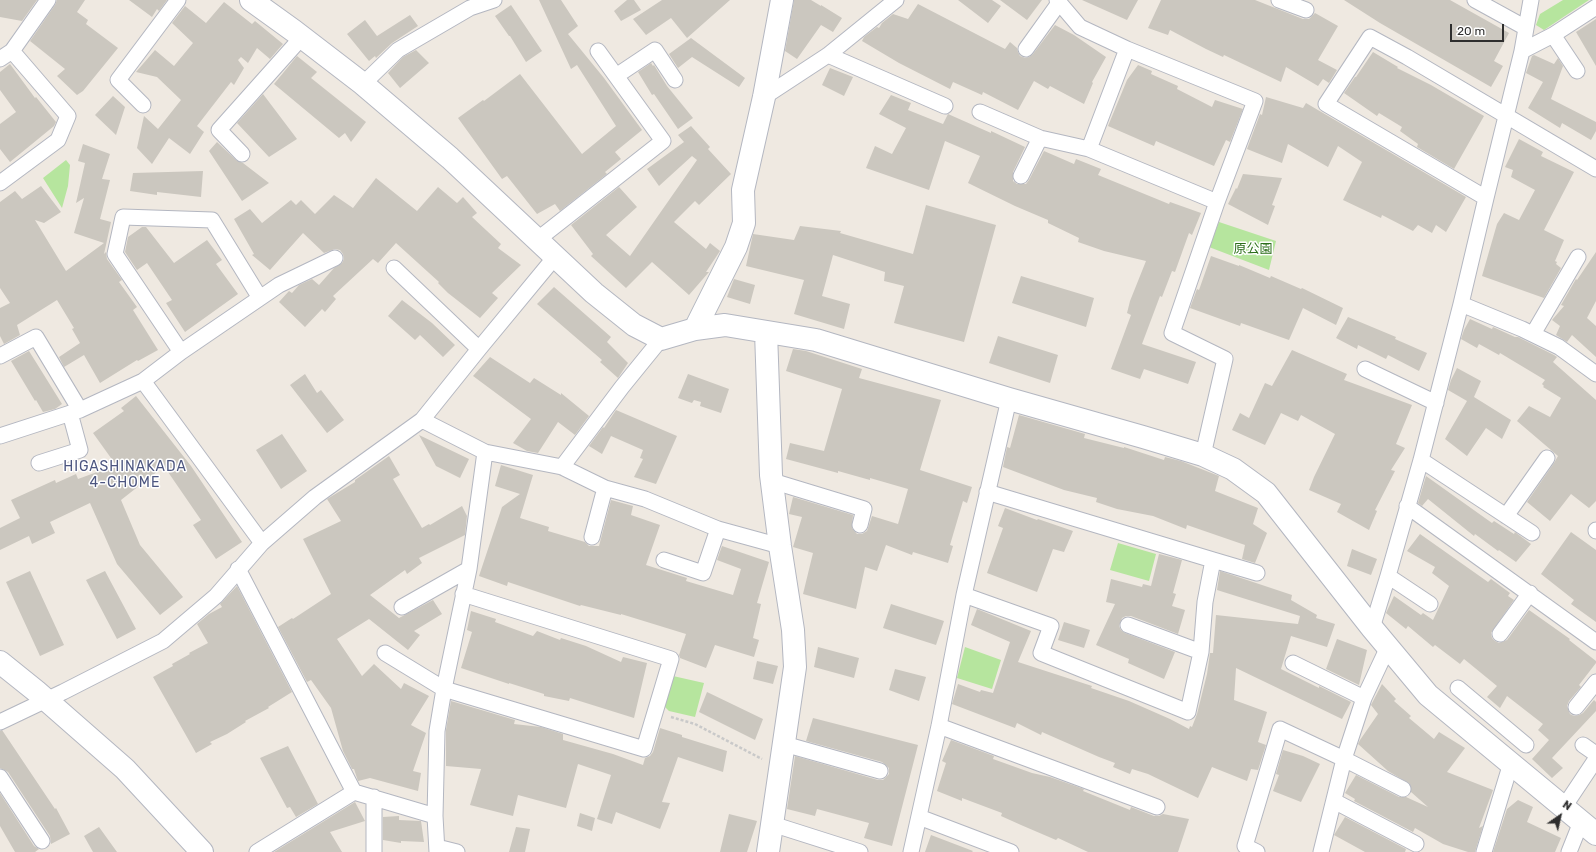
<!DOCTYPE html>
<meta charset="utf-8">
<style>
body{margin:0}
#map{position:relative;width:1596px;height:852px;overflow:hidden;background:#efe9e1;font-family:Rubik,sans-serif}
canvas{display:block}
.north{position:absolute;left:1540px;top:796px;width:40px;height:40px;-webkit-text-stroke:3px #fff;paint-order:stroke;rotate:34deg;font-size:11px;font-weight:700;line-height:16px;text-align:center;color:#2e2e2e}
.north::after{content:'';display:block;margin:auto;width:14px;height:18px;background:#2e2e2e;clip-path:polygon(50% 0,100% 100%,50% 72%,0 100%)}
.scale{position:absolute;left:1450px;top:24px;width:54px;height:18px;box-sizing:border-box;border:2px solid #2e2e2e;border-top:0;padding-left:5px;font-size:12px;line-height:14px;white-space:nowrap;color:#2e2e2e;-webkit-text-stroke:3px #fff;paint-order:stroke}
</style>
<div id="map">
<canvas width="1596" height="852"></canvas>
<div class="north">N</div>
<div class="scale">20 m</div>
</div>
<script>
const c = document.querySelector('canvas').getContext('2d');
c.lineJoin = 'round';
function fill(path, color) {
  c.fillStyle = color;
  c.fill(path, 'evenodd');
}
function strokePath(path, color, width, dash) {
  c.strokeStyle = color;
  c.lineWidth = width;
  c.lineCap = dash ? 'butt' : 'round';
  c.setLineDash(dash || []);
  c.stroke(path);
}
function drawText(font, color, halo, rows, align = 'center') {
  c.font = font + ' Rubik,"Noto Sans JP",sans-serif';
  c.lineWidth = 3;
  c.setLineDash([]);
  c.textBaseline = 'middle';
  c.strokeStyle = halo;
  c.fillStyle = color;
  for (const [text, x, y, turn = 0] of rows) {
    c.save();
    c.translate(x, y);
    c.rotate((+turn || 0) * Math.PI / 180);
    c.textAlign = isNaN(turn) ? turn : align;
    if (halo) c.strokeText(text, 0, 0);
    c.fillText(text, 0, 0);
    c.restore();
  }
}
fill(new Path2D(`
 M1563 0H1589L1544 30 1536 25 1540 14Z
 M66 160 70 165 68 186 62 208 43 178Z
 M1219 222 1276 241 1269 270 1209 247Z
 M1118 543 1156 554 1149 581 1110 570Z
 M965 647 1001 660 992 689 957 678Z
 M673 676 704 683 695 717 669 711 663 705Z`), '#b6e59e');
fill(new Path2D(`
 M0 0H37L22 21 0 17Z
 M57 0H85L77 12 88 20 86 24 118 48 83 91 77 95 57 76 65 69 30 41 55 5Z
 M129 0H167L159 11 157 9 152 17Z
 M539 0H561L578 26 568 34 604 78 642 130 615 152 621 159 605 172 607 174 560 211 555 204 537 214 507 176 502 179 458 118 483 100 484 101 520 74 582 154 616 126 577 65 571 69Z
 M627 0H634L641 10 621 21 614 11Z
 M662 0H730L687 38 671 18 646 35 633 19Z
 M794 0H811L821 6V5L842 18 833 32 821 25 797 59 785 51Z
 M958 0H992L1001 6 988 23Z
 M1000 0H1042L1027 20Z
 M1082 0H1138L1127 20Z
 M1161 0H1255L1303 19H1309L1315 13 1338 26 1318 60 1337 70 1329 83 1323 79 1318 86 1286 67 1281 82 1224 55 1223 57 1206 49 1170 30 1168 35 1148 28Z
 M1344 0H1450L1509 33 1494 61 1503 66 1491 87 1380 23Z
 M224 2 252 24 255 21 283 44 270 59 257 48 248 63 241 57 238 60 244 68 234 85 231 82 197 126 204 132 190 154 169 138 152 164 137 148 144 116 158 129 181 100 157 77 136 72 155 50 174 66 193 43 172 23 185 6 206 23Z
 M918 4 1005 49 1010 42 1017 48 1018 52 1020 56 1025 58 1029 57 1033 54 1055 25 1074 35 1106 57 1092 82 1093 83 1084 104 1050 86 1048 89 1034 81 1018 110 983 92 982 95 953 82 950 89 899 63 862 41 864 37 877 27 879 28 882 23 893 14 908 19Z
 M511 5 542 51 526 62 510 36H509L495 16Z
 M410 15 418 26 392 43 376 58 375 56 369 61 347 34 365 20 377 36Z
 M1596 19V66L1576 32Z
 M691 38 745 78 739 87 692 57 678 68 669 54Z
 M416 50 429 63 400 88 388 73 403 57Z
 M1373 52 1398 67 1397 68 1431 85 1484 116 1454 169 1417 147 1418 144 1400 131 1402 127 1379 113 1377 116 1344 93 1355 77H1356Z
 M1534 55 1554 64 1558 58 1563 66 1551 99 1596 122V131L1591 140 1562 123 1560 128 1528 108 1543 82 1526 73 1532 56Z
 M297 56 317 72 311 78 366 122 351 142 345 133 339 138 274 84Z
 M651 63 653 66 654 65 667 86 693 118 678 129 654 94 652 95 638 72Z
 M10 64 35 98 36 97 56 122 54 126 10 162 0 149V124L16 112 0 90V72Z
 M1138 65 1152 71 1151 74 1178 86 1177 89 1212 107 1215 100 1243 109 1230 142 1226 140 1214 166 1156 141 1154 146 1108 126 1127 80Z
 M830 68 853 77 844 96 822 85Z
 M263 94 297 139 269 157 237 123Z
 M891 95 911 103 908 110 943 124 948 114 991 133V131L1025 147 1013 172V181L1017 184H1026L1029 180 1044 151 1074 164 1076 159 1101 169 1098 175 1169 204 1170 202 1201 213 1192 235 1189 233 1175 272 1172 271 1162 297 1160 296 1142 344 1196 362 1188 384 1144 369 1140 379 1111 369 1131 315 1127 313 1130 301 1146 261 1104 251 1078 242 1079 238 1048 223V220L1015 206 968 183 980 156 945 141 929 190 866 168 875 146 892 154 906 128 879 114Z
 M113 96 125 107 116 135 95 115Z
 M1266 97 1303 108 1306 103 1466 197 1446 232 1436 225 1432 233 1418 225 1413 231 1382 215 1381 218 1343 200 1362 162 1338 146 1328 167 1288 144 1282 163 1247 149 1260 114 1262 115Z
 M691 126 710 147 708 149 731 174 699 205 695 201 674 222 706 249 710 243 720 251 706 272H709L689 295 652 262 626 288 591 256 593 254 571 225 619 187 637 207 606 235 630 256 697 160 692 156 659 186 647 169 684 142 678 135Z
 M1519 139 1543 152 1541 156 1574 172 1544 230 1564 240 1555 261 1557 262 1556 264 1561 268 1544 298 1482 276 1497 224 1504 213 1519 220 1535 190 1511 177 1513 170 1505 167Z
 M217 142 236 160 243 163 269 183 242 201 209 151Z
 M83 144 110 154 102 179 110 180 100 219 111 222 104 254 106 252 107 259 122 280 119 282 137 307 133 310 158 350 138 361 137 360 100 383 84 355 64 367 59 357 80 343 72 329 74 328 57 300 17 325 20 335 4 344 0 336V308L10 303 0 288V202L15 191 22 199 41 186 61 212 44 223 35 220 66 271 104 243 74 233 84 198 76 203 85 163 78 161Z
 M203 171 201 197 157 192V195L130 191 133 173Z
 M1243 174 1282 178 1272 205 1275 206 1268 225 1228 204 1236 188 1237 189Z
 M376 178 417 211 438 187 457 203 463 197 477 213 472 217 501 244 498 248 521 265 492 293 498 298 480 318 448 293 438 283 439 282 396 243 378 263 373 259 333 296 336 299 325 312 322 309 305 327 279 302 289 291 292 293 299 285 312 279 319 285 334 268 342 263 344 259 343 254 340 250 335 249 324 253 303 233 270 270 252 255 254 254 234 219 250 209 262 223 291 200 296 205 301 200 315 214 334 195 353 208Z
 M926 205 996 225 964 342 894 323 904 286 884 281 885 272 833 255 822 296 850 304 844 329 794 314 804 280 746 266 753 234 794 240 800 226 841 231 840 233 913 254Z
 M142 227H146L174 263 207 240 222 260 216 264 238 294 185 332 166 303 172 300 147 263 137 270 125 252 128 237Z
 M1596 252V301L1587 318 1596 326V357L1572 335 1567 342 1556 335 1560 326 1552 320 1564 306 1561 305 1576 279 1577 280Z
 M1211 256 1239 266V265L1270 278 1271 276 1301 289 1302 288 1343 308 1336 325 1303 308 1289 340 1241 323 1240 326 1190 308 1197 289 1199 290Z
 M1021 276 1094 298 1086 327 1012 303Z
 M734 279 755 285 750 304 727 297Z
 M554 287 611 337 607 342 628 363 618 378 600 362 602 360 537 304Z
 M402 300 432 323 455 345 443 357 420 335 415 340 388 316Z
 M1348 317 1396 337 1395 339 1427 353 1419 371 1388 355 1386 359 1358 345 1357 349 1336 338Z
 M1470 319 1492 329 1493 327 1515 337H1518L1554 355 1557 357 1553 362 1596 400V501L1589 508 1571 494 1550 521 1527 502 1554 463 1558 456 1517 421 1529 406 1550 417 1561 398 1543 387 1544 386 1542 384 1545 380 1500 353 1499 355 1479 344 1477 348 1461 339 1464 330Z
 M998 336 1058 355 1050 383 989 363Z
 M793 349 806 351 862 369 859 378 941 400 920 470 972 487 967 503 963 501 950 545 953 546 948 563 913 552 912 555 886 545 877 571 865 567 856 609 803 594 813 553 793 547 802 517 789 514 793 497 853 515 852 528 857 534H862L867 531 872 516 898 524 908 489 870 478V480L838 471V473L786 459 790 443 824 451 842 389 786 371Z
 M1292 350 1347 374 1344 380 1412 405 1396 444 1405 448 1391 470 1395 471 1375 510 1377 511 1369 530 1337 512 1341 504 1309 490 1314 477 1335 434 1301 415 1298 421 1281 413 1265 445 1232 430 1240 413 1249 418 1265 383 1272 386Z
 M29 351 62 404 55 409 43 412 36 400 35 401 11 361Z
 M490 357 530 383 534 378 561 395V393L589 416 575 435 558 422 538 453 527 451 513 443 531 419 473 376Z
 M1457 368 1481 381 1474 397 1511 420 1502 439 1486 428 1467 456 1445 439 1467 401 1448 390 1451 380Z
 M305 374 317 393 321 390 344 420 327 433 290 385Z
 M688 374 729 389 721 413 700 406 701 402 694 400 692 403 678 398Z
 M136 396 191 466 242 542 216 559 193 525 201 520 168 472 163 467 121 500 140 545 183 597 160 615 117 564 90 503 50 522 55 533 32 544 29 536 0 550V528L20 518 11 500 55 480 56 483 76 474 78 479 116 465 93 433 124 411 121 408Z
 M616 410 677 436 656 484 634 477 643 459 640 458 643 450 611 436 602 454 589 446 603 427 604 428Z
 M1019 415 1085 434 1084 438 1124 448V447L1164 460 1165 457 1181 461 1219 476 1215 491 1258 508 1253 524 1267 533 1255 563 1242 559 1245 545 1187 525 1186 529 1153 516 1117 509 1096 502 1097 498 1064 490 1003 467 1007 447 1010 448Z
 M282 434 307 471 281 489 256 450Z
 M419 435 469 459 460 478 436 466Z
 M389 456 400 475 393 479 422 528 429 524 430 525 462 506 467 516 465 535 419 558 422 563 407 574 405 570 370 595 399 618 433 600 442 614 414 631 420 635 408 650 369 619 337 639 362 676 374 664 401 689 404 683 429 696 411 725 426 733 413 771 421 773 418 791 370 778 358 781 354 769H352L343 751 331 708 311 680 307 682 278 627 292 618 293 619 331 594 303 539 341 521 327 499 355 482V480Z
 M501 465 533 475 520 518 549 527 548 531 585 542 589 546H599L611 500 633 506 631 515 660 525 646 565 687 578 686 581 733 595 741 569 717 560 722 546 769 562 757 603 761 604 753 638 759 640 754 657 715 645 706 668 680 658 679 655 686 634 621 614V615L581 605 580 606 508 582 507 586 479 576 502 507 520 494 495 486Z
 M1426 476 1492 523 1494 521 1514 534 1515 532 1531 544 1516 562 1499 550 1498 551 1475 534 1474 536 1428 499 1422 506 1418 503Z
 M1005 508 1037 520 1038 519 1073 531 1064 552 1053 549 1037 592 987 573 1003 528 998 526Z
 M1571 532 1596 550V622L1571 604 1574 600 1541 574Z
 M1420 534 1488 582 1491 579 1510 593 1508 596 1514 600 1491 633 1492 638 1495 641 1499 643 1507 640 1529 610 1570 639 1569 640 1596 661V663L1579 685 1581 687 1569 701 1567 706 1570 714 1574 716 1579 715 1583 713 1594 700 1596 702V711L1552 758 1563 768 1552 778 1532 759 1549 740 1538 730 1543 724 1507 696 1500 708 1487 697 1497 686 1464 659 1460 664 1435 645 1433 647 1408 626 1406 629 1386 613 1394 596 1421 615 1423 613 1433 620 1449 586 1432 573 1435 567 1407 551Z
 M1352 549 1377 559 1371 575 1347 566Z
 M1159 554 1182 560 1173 593 1176 594 1172 606 1185 610 1178 634 1131 616H1126L1122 618 1119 626 1121 630 1125 633 1175 652 1164 679 1128 663 1129 659 1096 645 1115 604 1106 602 1111 579 1142 587 1143 584 1151 586Z
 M30 571 64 645 40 656 6 582Z
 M105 571 136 629 117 639 86 580Z
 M1220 571 1292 595 1291 600 1317 615 1316 618 1335 624 1327 647 1291 636 1281 669 1319 688V686L1351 702 1342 719 1236 668 1234 700 1267 712 1258 742 1266 745 1258 770 1251 769 1247 781 1212 767 1198 798 1148 774 1132 769 1130 774 1113 767 1115 763 1099 757 1042 732 1041 735 1017 723 1015 728 952 704 958 684 980 692 981 690 993 693 1010 642 971 625 977 609 1031 631 1018 662 1092 686 1091 688 1129 701 1170 719 1189 729 1190 726 1192 727 1197 714 1207 674 1210 653H1213L1216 615 1298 624 1300 616 1217 590Z
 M237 586 292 692 268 707 269 708 245 721 246 722 227 734 210 742 212 744 196 753 153 677 173 666 172 664 190 654 189 653 208 643 197 624 209 614 222 607 220 604Z
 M891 604 944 621 936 645 883 628Z
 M471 611 496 619 495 622 533 636 537 631 560 640 561 638 586 646 621 662 623 657 647 663 634 718 570 698 569 701 544 696V694L509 683V684L461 668 472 632 467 630Z
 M1064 622 1090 630 1084 648 1058 640Z
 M1337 639 1367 650 1359 685 1326 669Z
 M818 647 859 658 854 678 814 667Z
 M757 661 778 666 773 684 753 679Z
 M895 669 926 677 919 701 889 690Z
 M1382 684 1396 699 1394 701 1411 716 1409 718 1434 739 1439 732 1465 748 1447 772 1493 790 1479 828 1483 826 1475 852H1468L1443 844 1415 828 1413 832 1354 801 1355 799 1345 793 1356 775 1399 797H1406L1428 807 1411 792 1410 784 1388 771 1358 744 1360 740 1378 714 1371 705Z
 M707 692 763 719 755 740 699 712Z
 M451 701 515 720 514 724 541 727 563 734V740L613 754 643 765 645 758 650 756 653 752 660 728 682 735V737L727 751 723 772 678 757 662 802 670 803 660 829 616 812 612 824 597 819 611 775 578 764 566 808 518 795 513 816 470 805 481 769 446 766V730Z
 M813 718 918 745 892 846 864 838 869 823 817 809 815 816 787 809 795 756 878 780H883L889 774V768L882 762 806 741Z
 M2 730 55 809 56 808 70 834 51 844 50 836 8 772 0 768V731Z
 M951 740 994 756 993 759 1032 773 1050 777 1084 789 1083 791 1130 810 1131 807 1154 816H1159L1163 814 1189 819 1178 852H1088L1058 838 1056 840 1021 825 1001 816 1002 813 962 798V801L937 791 946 763 942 761Z
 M288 746 318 804 296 817 290 807 287 808 260 758Z
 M1283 750 1303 756 1320 764 1301 802 1273 791 1279 775 1276 774Z
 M0 793 34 846 39 849 35 852H15L0 826Z
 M1518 800 1533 807 1527 822 1561 838 1555 852H1493L1507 809Z
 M355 802 365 821 330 832 342 852H274Z
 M580 813 595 818 592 831 577 826Z
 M729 814 757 821 747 852H720Z
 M399 816V820L421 821 424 842 401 841V843L383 840V817Z
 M1345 817 1406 849 1405 852H1365L1334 835Z
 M99 827 117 852H93L84 836Z
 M516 827 530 829 525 852H509Z
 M931 835 973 851 972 852H925Z`), '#cbc7bf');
const street = new Path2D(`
 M1057 0 1080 27 1127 49 1255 101 1217 202 1172 333 1225 359 1203 455
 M1279 0 1306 10
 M1475 0 1526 28
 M1553 35 1577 71
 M1026 49 1059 3
 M1127 49 1089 149 1217 202
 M1522 51 1553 35 1596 7
 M828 55 945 106
 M0 59 12 51 48 0
 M616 76 655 50 675 80
 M363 84 398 50 470 8 494 0
 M764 97 828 55 896 0
 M143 105 118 80 178 0
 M980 112 1040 138 1089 149
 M242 154 219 130 302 37
 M1021 176 1040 138
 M0 183 58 140 68 116 12 51
 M1486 198 1326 104 1370 37 1407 57 1596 169
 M537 240 663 141 598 51
 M394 268 479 349
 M260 298 279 285 335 258
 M1461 304 1522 329 1559 347 1596 374
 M1533 334 1578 257
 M0 356 36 337 80 410
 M1365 369 1436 403
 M143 381 262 543
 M422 420 485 452 562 467 605 488 645 499 718 529 780 546
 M0 436 80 410 143 381 181 352 260 298 212 220 123 217 115 254 181 352
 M1421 460 1532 533
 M39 463 80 450 70 413
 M562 467 622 387 661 339
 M772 481 864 509 860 525
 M1407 506 1596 642
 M1506 516 1547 458
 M1596 530V531
 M592 537 605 488
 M664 560 703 573 718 529
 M1213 560 1257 573
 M238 569 354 792 435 816
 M1388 576 1430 604
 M964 595 1051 626 1041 653 1188 712 1201 652 1205 602 1213 560 987 492
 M402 607 469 569
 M1128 625 1201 652
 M1372 628 1388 576 1421 460 1461 304 1486 198 1522 51 1531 0
 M1500 634 1530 593
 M385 653 444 689 644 749 671 659 463 594
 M1293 663 1364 698
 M1458 688 1526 745
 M1576 707 1596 682
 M0 722 63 692 163 641 216 596 262 543 315 497 422 420 479 349 555 257
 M939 726 1157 807
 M784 744 880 771
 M1583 745 1596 754
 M0 777 42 841
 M1334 801 1416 844
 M1564 807 1596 759
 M919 817 1011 852
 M772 824 860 852
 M437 847 457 852
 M257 852 354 792
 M374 852V797
 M437 852 435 816 437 731 444 689 469 569 485 452
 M911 852 939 726 964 595 1009 399
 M1257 852 1245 846 1280 729 1344 759 1403 789
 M1321 852 1344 759 1364 698 1388 647
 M1484 852 1511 763
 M1569 852 1581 822`);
const secondary = new Path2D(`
 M251 0 294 31 363 84 450 158 594 293 634 325 661 339 695 329 725 325 816 340 1009 399 1143 437 1203 455 1233 469 1266 493 1372 628 1428 695 1596 834
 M695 329 736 247 744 223 743 190 764 97 782 0
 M766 332 771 475 780 546 793 630 795 667 768 852
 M0 662 36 691 125 769 202 852`);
strokePath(street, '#b4b7c1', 17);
strokePath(secondary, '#b4b7c1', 24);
strokePath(new Path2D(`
 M671 717 695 724 762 759`), '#c9c9c9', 2.5, [3, 2]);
strokePath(street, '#fff', 15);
strokePath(secondary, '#fff', 22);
drawText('13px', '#2c6e1b', '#fff', [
 ["原公園",1253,249]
]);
c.letterSpacing = '1px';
drawText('14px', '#4d5680', '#fff', [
 ["HIGASHINAKADA",125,467],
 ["4-CHOME",125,483]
]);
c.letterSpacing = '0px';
</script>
